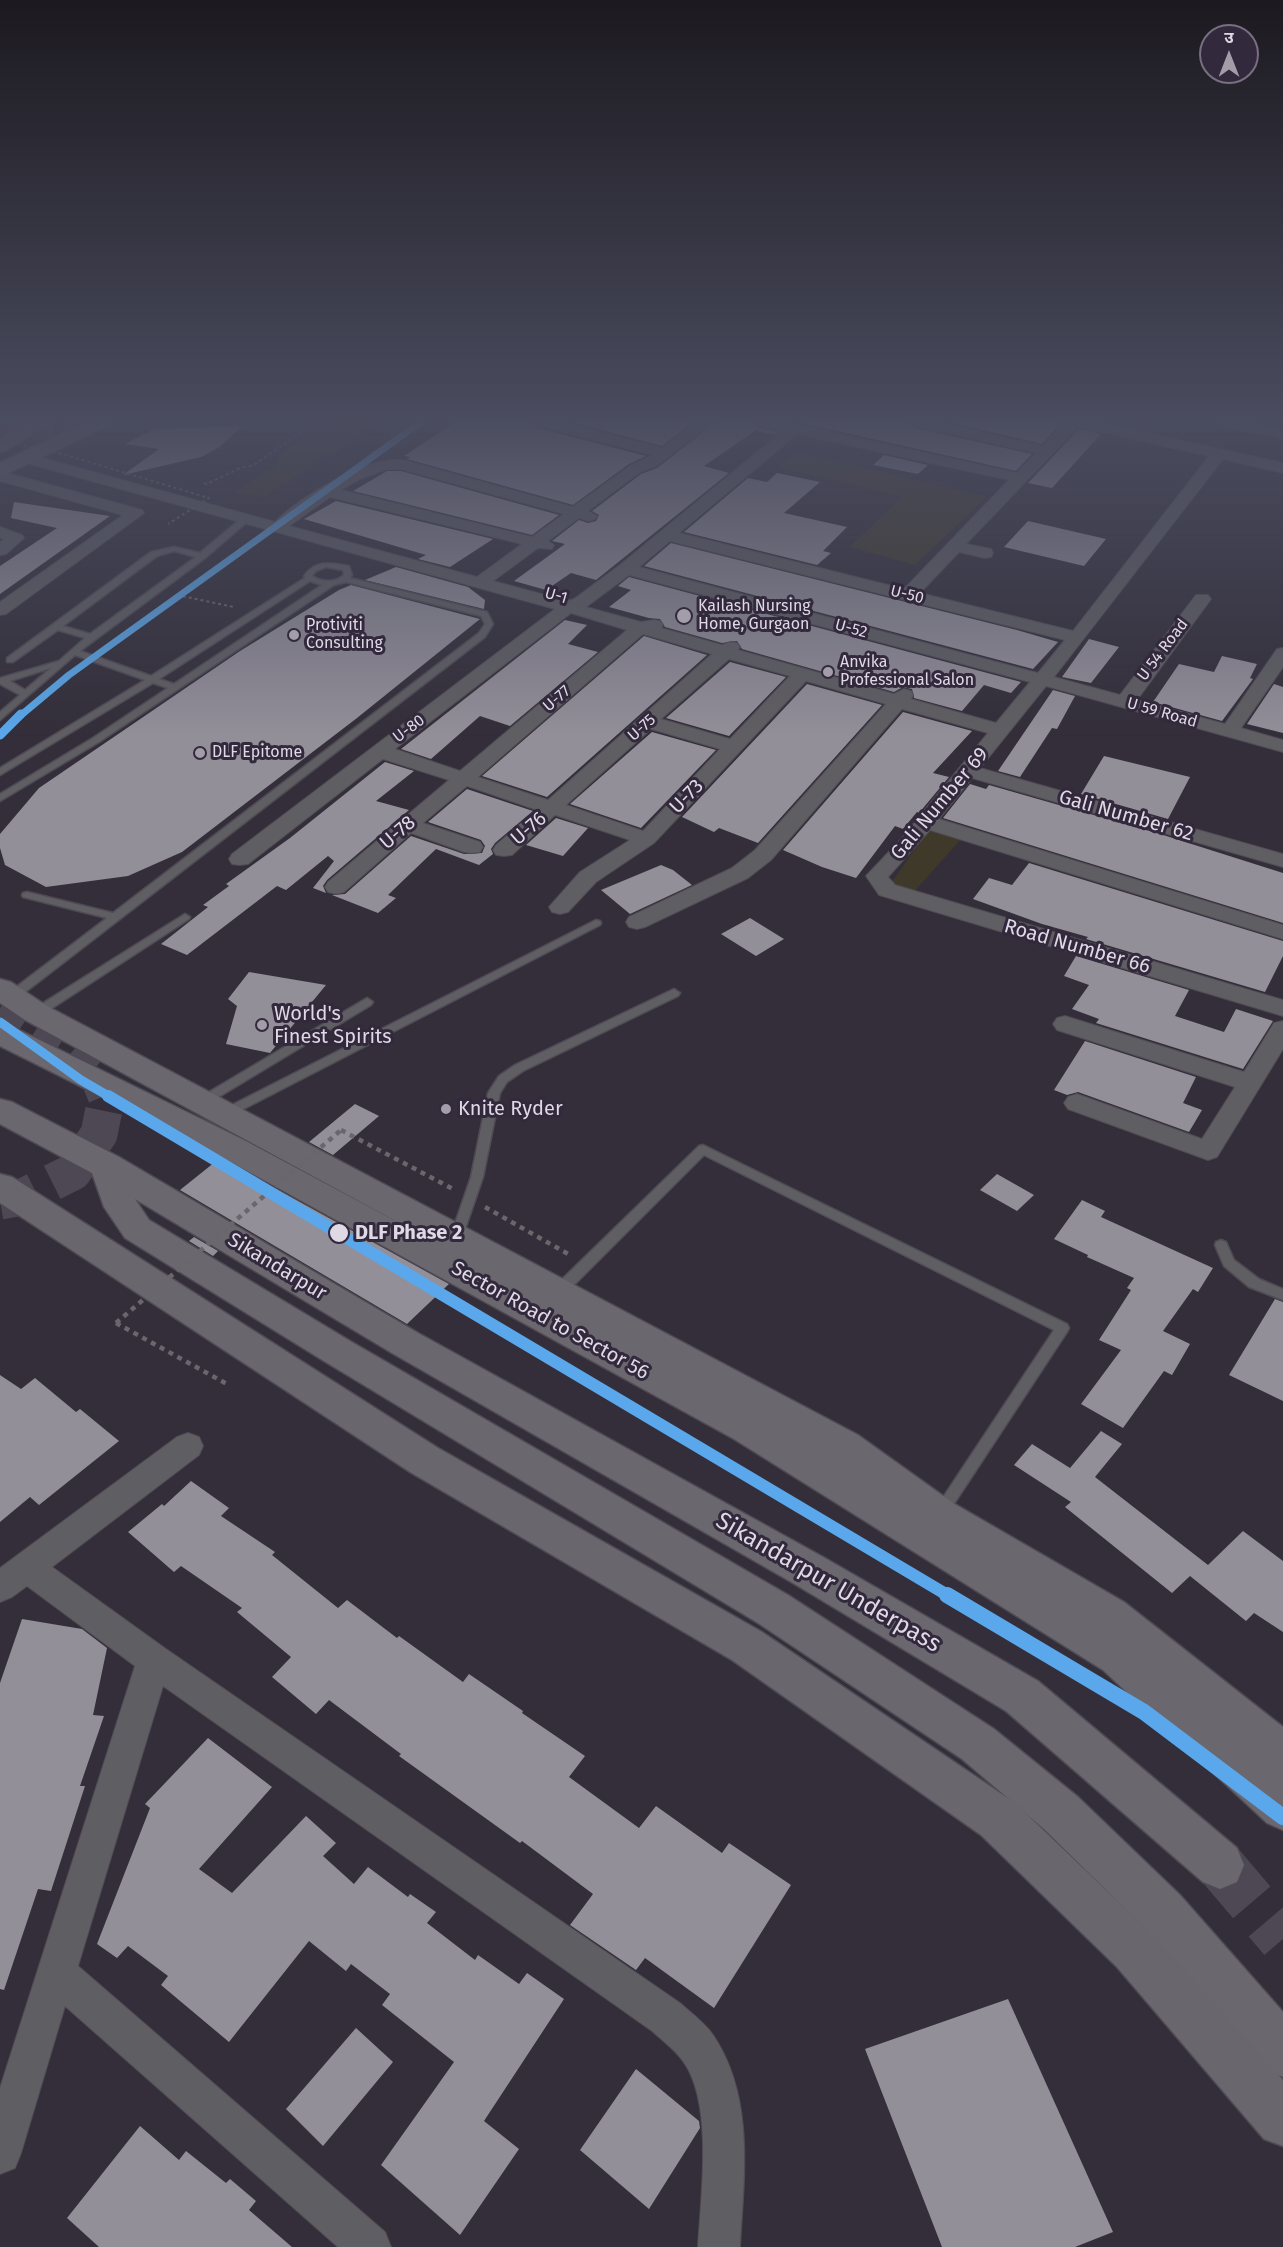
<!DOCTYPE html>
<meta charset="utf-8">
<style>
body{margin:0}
#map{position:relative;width:1283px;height:2247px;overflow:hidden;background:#332e39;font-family:"Fira Sans","Noto Sans Devanagari",sans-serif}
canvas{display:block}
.north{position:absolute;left:1199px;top:24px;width:60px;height:60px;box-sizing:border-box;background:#33293d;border:2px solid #786f81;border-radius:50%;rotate:0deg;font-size:16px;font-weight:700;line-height:24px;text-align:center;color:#dfd9e6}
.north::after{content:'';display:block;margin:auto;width:21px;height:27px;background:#a39da9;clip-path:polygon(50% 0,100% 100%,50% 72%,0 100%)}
</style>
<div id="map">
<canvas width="1283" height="2247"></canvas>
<div class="north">उ</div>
</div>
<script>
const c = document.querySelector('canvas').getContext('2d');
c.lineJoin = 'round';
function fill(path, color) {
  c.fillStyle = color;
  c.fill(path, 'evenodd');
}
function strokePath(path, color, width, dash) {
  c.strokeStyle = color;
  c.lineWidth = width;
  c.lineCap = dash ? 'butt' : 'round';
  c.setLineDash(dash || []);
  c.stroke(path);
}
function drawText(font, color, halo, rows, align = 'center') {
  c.font = font + ' "Fira Sans",sans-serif';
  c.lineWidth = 6;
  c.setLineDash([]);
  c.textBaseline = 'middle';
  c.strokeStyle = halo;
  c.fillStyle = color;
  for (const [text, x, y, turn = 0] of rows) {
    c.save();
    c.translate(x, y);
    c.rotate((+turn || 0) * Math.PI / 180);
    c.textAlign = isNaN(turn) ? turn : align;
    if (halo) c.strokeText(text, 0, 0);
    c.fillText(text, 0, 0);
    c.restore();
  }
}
fill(new Path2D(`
 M326 422H382L264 497 234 493 275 466 280 454Z
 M798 452 986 497 915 565 850 547 902 497 778 467Z
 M930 828 963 837 911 895 887 889Z`), '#3f392a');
fill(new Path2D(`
 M455 422H531L534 427 646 456 629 464 573 505 407 459 410 457 404 456Z
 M571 422H693L662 446Z
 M716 422H753L756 427 778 432 775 435 758 431 759 428 704 466 729 473 596 580 571 573 546 590 514 581 565 544 552 541 579 520 588 523 596 521 599 515 592 511 641 474 657 468Z
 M797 422H906L915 428 1032 454 1016 471Z
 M949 422H1062L1042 444Z
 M243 426 218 448 201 457 123 475 159 449 125 444 154 429Z
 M1079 429 1101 434 1052 488 1028 483Z
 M884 455 928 465 918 474 873 465Z
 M387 471H401L559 515 532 535 353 491Z
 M777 473 820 482 784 513 847 527 823 551 831 553 817 565 684 532 748 478 767 482Z
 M336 501 493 539 450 567 418 559 426 555 304 519Z
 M14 502 110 516 0 594V566L57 528 11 518Z
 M1028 521 1106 539 1084 566 1004 547Z
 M671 543 1017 630 1058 642 1033 669 644 566Z
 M396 567 468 587 485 600 484 609 365 580Z
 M629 577 1021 682 1011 693 984 685 962 711 914 698 912 689 903 687 894 692 742 649 737 641 722 643 665 627 660 619 649 618 609 607 631 590 618 586Z
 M351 585 480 619 357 718 182 852 128 876 46 887 5 865 0 848V834L39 788 240 651 339 590Z
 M565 620 587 625 568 644 598 652 510 726 480 716 431 759 401 749Z
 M644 636 707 655 547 797 482 776Z
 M1089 639 1119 647 1091 683 1062 677Z
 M1222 656 1257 664 1250 678 1253 679 1222 721 1153 702 1179 664 1214 672Z
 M730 662 786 677 729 736 666 718Z
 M807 684 882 705 758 843 719 828 714 832 682 817Z
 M1274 684 1283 687V733L1247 724Z
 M1053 690 1075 696 1057 729 1052 728 1020 777 998 771Z
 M903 712 972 731 933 773 949 777 919 813 917 812 903 829 895 826 856 878 822 867 783 850Z
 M652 732 716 750 641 828 570 804Z
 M1104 756 1190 777 1168 819 1081 794Z
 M385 762 414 771 376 801 409 810 327 880 323 886 326 893 313 888 334 861 328 856 286 890 277 886 187 955 161 944 208 907 203 905 229 886 226 884 290 838Z
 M970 784 986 789 989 785 1160 834 1283 873V923L943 818Z
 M467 789 533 811 495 843 491 849 493 854 479 865 436 849 388 895 396 898 378 913 332 895 345 894 411 836 464 854 482 853 485 846 481 840 428 822Z
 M556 818 588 828 563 856 526 845Z
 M1029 863 1283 941V956L1265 992 1086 939 1088 937 1042 924 973 899 989 878 1012 885Z
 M661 865 673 870 692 885 630 914 601 890Z
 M750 918 784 939 756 956 721 934Z
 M1076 956 1189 990 1175 1016 1224 1032 1236 1009 1273 1021 1243 1069 1096 1023 1099 1019 1072 1009 1089 985 1064 976Z
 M249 972 326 985 270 1053 226 1044 237 1006 228 999Z
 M1085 1041 1196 1077 1183 1103 1202 1110 1189 1132 1078 1092 1067 1095 1054 1090Z
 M355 1104 379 1116 333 1155 309 1142Z
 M220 1158 449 1284 407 1324 180 1190Z
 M997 1174 1034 1195 1017 1211 980 1190Z
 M1082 1200 1105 1211 1101 1217 1213 1268 1198 1292 1193 1289 1163 1331 1190 1344 1172 1375 1164 1371 1123 1428 1081 1404 1121 1350 1099 1340 1131 1290 1127 1288 1134 1278 1087 1257 1088 1255 1054 1239Z
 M194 1237 218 1251 213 1256 189 1241Z
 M1275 1299 1283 1302V1401L1229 1375Z
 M0 1375 21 1389 35 1378 76 1412 80 1409 119 1441 39 1505 30 1497 0 1522Z
 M1101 1431 1122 1444 1095 1477 1208 1565 1243 1531 1283 1561V1632L1254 1613 1246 1621 1190 1576 1172 1593 1065 1507 1071 1502 1014 1465 1032 1444 1070 1468Z
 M191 1481 229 1508 221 1516 275 1552 272 1555 338 1608 347 1600 397 1638 399 1636 463 1682 469 1674 523 1711 522 1713 585 1756 569 1777 639 1828 656 1806 722 1853 729 1843 791 1885 714 2008 645 1958 636 1970 570 1925 593 1894 522 1841 520 1843 399 1756 401 1754 329 1700 316 1714 272 1677 291 1657 237 1612 242 1608 181 1566 174 1572 128 1532 162 1504 164 1506Z
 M22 1619 82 1629 107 1648 93 1715 104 1716 80 1786H85L51 1891 38 1889 4 1990 0 1989V1683Z
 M208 1738 272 1787 199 1869 232 1893 306 1816 336 1843 323 1856 354 1884 368 1867 408 1897 410 1894 436 1912 427 1923 475 1960 478 1955 519 1984 527 1973 564 1999 484 2121 519 2149 460 2235 381 2165 454 2062 382 2005 390 1994 351 1964 346 1971 309 1941 229 2042 161 1985 168 1976 128 1946 117 1958 97 1944 150 1808 145 1804Z
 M1008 1999 1113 2232 1075 2247H942L865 2049Z
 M356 2028 393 2062 323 2146 286 2109Z
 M636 2069 699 2121 700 2128 649 2209 580 2150Z
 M140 2126 179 2160 186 2151 226 2183 230 2179 256 2201 249 2210 292 2247H99L67 2218Z`), '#938f99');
strokePath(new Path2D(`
 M1 422C26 433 49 432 74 422`), '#4d4853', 22, [22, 10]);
strokePath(new Path2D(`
 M0 1008 61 1046 92 1073 102 1097`), '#4d4853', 28, [28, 14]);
strokePath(new Path2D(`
 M0 1201 23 1197 73 1172 99 1134 105 1104 102 1096`), '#4d4853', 37, [37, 19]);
strokePath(new Path2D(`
 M1220 1865 1283 1939`), '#4d4853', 49, [49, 24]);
const lane = new Path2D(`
 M242 518 249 520 205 558 80 651 151 676 305 578 304 576C316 559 331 563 349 566L352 575 350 578 487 612 493 624 485 637 15 1000H7L5 997 7 994 107 918 23 897 22 895 23 893 27 892 113 913 479 633 485 624 481 616 346 582 334 585 99 742 0 801V794L93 738 168 688 153 683 0 775V768L145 680 75 655 0 720V712L20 695 0 684V678L59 661 85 638 58 630 13 662H7V658L151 552 174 547 200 553ZM174 551 196 557 90 634 63 626 157 556ZM326 567 343 570 344 575C335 583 322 582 312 576L316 571ZM310 581 322 585 174 684 159 679ZM51 668 25 690 10 681Z
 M185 914 190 917 189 919 40 1016H32L30 1013 32 1010Z
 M596 920 600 921 601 923 600 925 230 1116H222L220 1113 222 1110Z
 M674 989 680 993 678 996 523 1071 507 1082 500 1093 483 1177 462 1238 461 1241H451L450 1238 471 1177 488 1093 499 1076 515 1065Z
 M367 998 373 1002 371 1005 207 1104H199L197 1101 199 1098Z
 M703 1145 1067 1324 1069 1328 1067 1332 946 1516 941 1518 936 1516 934 1512 936 1508 1054 1330 704 1155 563 1296H553L551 1292 553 1288 699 1146Z
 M1221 1240 1226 1242 1234 1260 1259 1279 1283 1289V1300L1249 1287 1224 1266 1215 1245 1216 1242Z`);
const street = new Path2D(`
 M533 422H560L662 448 697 422H714L656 466 640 472 588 511 597 516 595 519 589 521 579 518 548 541 554 545 552 549 538 548 493 581 567 601 574 599 620 565 783 431 757 425 755 422H784L1017 473 1036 453 915 426 908 422H937L1043 446 1065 422H1098L1283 463V473L1223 459 1054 677 1120 695 1196 595H1208L1211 599 1137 700 1225 724 1277 649 1283 648V667L1241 728 1283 740V752L1046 686 980 768 1283 854V867L972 778 939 819 1283 925V939L930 830 888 877 895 885 1283 1000V1016L879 895 866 876 902 838 988 733 902 709 771 860 748 878 645 927 637 929 629 927 626 922 629 917 732 868 755 850 886 704 806 681 654 843 596 882 568 912 560 914 552 912 549 907 580 872 630 840 555 815 512 855 504 856 496 855 493 850 496 845 537 810 467 786 423 823 480 842 483 847 480 852 472 853 464 852 411 833 344 892 336 894 328 892 325 887 328 882 449 780 383 759 248 864 240 865 232 864 229 859 232 854 555 609 23 462 20 459 28 454 275 522C299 497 373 452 407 461L573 507 630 466 653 455 535 425ZM1078 427 1209 456 1073 631 920 593 959 552 985 558 991 557 993 553 991 549 966 544ZM797 434 1009 480 904 589 679 533ZM387 469H401L564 514 532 537 341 490 360 479ZM330 497 522 544 477 577 289 526ZM670 541 1065 640 1038 673 639 567ZM629 575 1030 682 996 723 911 699 913 695 911 691 904 689 894 694 738 650 740 647 737 643 731 642 722 645 661 628 663 625 660 621 654 620 641 622 586 607ZM571 613 627 630 460 771 395 749ZM643 634 712 654 548 800 478 777ZM729 659 790 676 730 739 661 719ZM651 729 720 749 643 831 566 805Z
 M1216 422H1245L1283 431V439L1218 425Z
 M0 471 142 510 144 513 6 614 0 615V602L123 515 0 481Z
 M0 527 22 535 24 538 6 554 0 555V542L4 539 0 538Z
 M1065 1016 1244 1072 1274 1023 1283 1021V1049L1217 1157 1208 1160 1068 1109 1064 1103 1068 1097 1077 1094 1202 1139 1235 1087 1057 1030 1053 1024 1057 1018Z
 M188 1433 199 1437 203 1446 199 1455 52 1567 166 1649 680 2003C691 2013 705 2023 713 2035 755 2097 744 2177 740 2247H698C701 2196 713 2107 685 2064 677 2051 663 2041 652 2031L163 1686 78 1966 385 2232 391 2247H338L65 2006 21 2153 15 2168 0 2174V2088L135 1666 27 1586 12 1597 0 1602V1568L177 1437Z`);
const secondary = new Path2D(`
 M27 422H51L7 450 0 452V438Z
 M85 422H110L108 426 0 477V463Z
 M0 979 11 982 47 1006 858 1435 953 1503 1124 1602 1283 1727V1830L1267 1823 1103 1670 734 1439 220 1156 0 1046V1023L11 1026 244 1140 429 1239 25 1020 0 1003Z
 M0 1099 12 1102 119 1157 418 1333 823 1557 1038 1681 1237 1848 1244 1865 1237 1882 1220 1889 1203 1882 1006 1711 793 1583 392 1353 135 1199 149 1220 350 1341 788 1595 994 1729 1078 1797 1180 1895 1283 2012V2077L1265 2069 1146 1929 1044 1829 962 1759 758 1623 324 1361 125 1238 104 1207 92 1173 0 1124Z`);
const primary = new Path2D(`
 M0 1174 12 1177 438 1448 762 1632 1015 1803 1151 1933 1283 2080V2146L1264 2139 1117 1967 981 1835 732 1660 410 1472 0 1203Z`);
strokePath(lane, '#4f4a54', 3);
strokePath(street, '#4f4a54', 2);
strokePath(secondary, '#4f4a54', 3);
strokePath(primary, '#4f4a54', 3);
strokePath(new Path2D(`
 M237 469 254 465 303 431 307 422
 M204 483 207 484 238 469
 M177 595 234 607`), '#69666c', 2, [3, 3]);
strokePath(new Path2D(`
 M341 1130 455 1190
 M485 1207 570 1255
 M116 1323 227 1384`), '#69666c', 4.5, [5, 5]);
fill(lane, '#5f5e62');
fill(street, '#5f5e62');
fill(secondary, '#6a686e');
fill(primary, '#69666d');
strokePath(new Path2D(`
 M0 440 66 455 209 498 168 524`), '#69666c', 2, [3, 3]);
strokePath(new Path2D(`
 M116 1323 341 1130`), '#69666c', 4.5, [5, 5]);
strokePath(new Path2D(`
 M20 716 69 675 421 422`), '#5aa8eb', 7);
strokePath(new Path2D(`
 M0 735 21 714
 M0 1022 81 1080 110 1097`), '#5aa8eb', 9);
strokePath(new Path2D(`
 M108 1096 949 1596`), '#5aa8eb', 12);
strokePath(new Path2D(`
 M947 1595 1144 1712 1283 1817`), '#5aa8eb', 16);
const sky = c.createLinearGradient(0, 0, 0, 737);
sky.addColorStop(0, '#1c191f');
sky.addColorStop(0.57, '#4a4c5f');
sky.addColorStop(1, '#4a4c5f00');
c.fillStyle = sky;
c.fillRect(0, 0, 1283, 737);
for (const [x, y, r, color] of [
 [684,616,8,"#a39da9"],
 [294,635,6,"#a39da9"],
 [828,672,6,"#a39da9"],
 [200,753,6,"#a39da9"],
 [262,1025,6,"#a39da9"],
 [446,1109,6,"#a39da9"],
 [339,1233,10,"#dfd9e6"]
]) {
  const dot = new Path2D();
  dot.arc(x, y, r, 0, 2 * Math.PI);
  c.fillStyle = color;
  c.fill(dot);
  strokePath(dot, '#33293d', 2);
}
drawText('16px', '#dfd9e6', '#33293d', [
 ["U-50",907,595,14],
 ["U-1",556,596,16],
 ["U-52",851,629,15],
 ["U 54 Road",1163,650,-53],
 ["U-77",557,699,-41],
 ["U 59 Road",1162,713,16],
 ["U-75",642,728,-42],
 ["U-80",409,729,-37]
]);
drawText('16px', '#dfd9e6', '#33293d', [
 ["Kailash Nursing",698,607],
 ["Home, Gurgaon",698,625],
 ["Protiviti",306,626],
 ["Consulting",306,644],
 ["Anvika",840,663],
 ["Professional Salon",840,681],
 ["DLF Epitome",212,753]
], 'left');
drawText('20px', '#dfd9e6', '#33293d', [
 ["U-73",687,797,-46],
 ["Gali Number 69",940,804,-50],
 ["Gali Number 62",1126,816,16],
 ["U-76",529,829,-41],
 ["U-78",398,833,-41],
 ["Road Number 66",1077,947,16],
 ["Sikandarpur",277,1267,31],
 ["Sector Road to Sector 56",550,1321,29]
]);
drawText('20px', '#dfd9e6', '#33293d', [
 ["World's",274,1014],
 ["Finest Spirits",274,1037],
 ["Knite Ryder",458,1109]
], 'left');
drawText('bold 20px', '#dfd9e6', '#33293d', [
 ["DLF Phase 2",355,1233]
], 'left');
drawText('24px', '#dfd9e6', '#33293d', [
 ["Sikandarpur Underpass",828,1583,30]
]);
</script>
